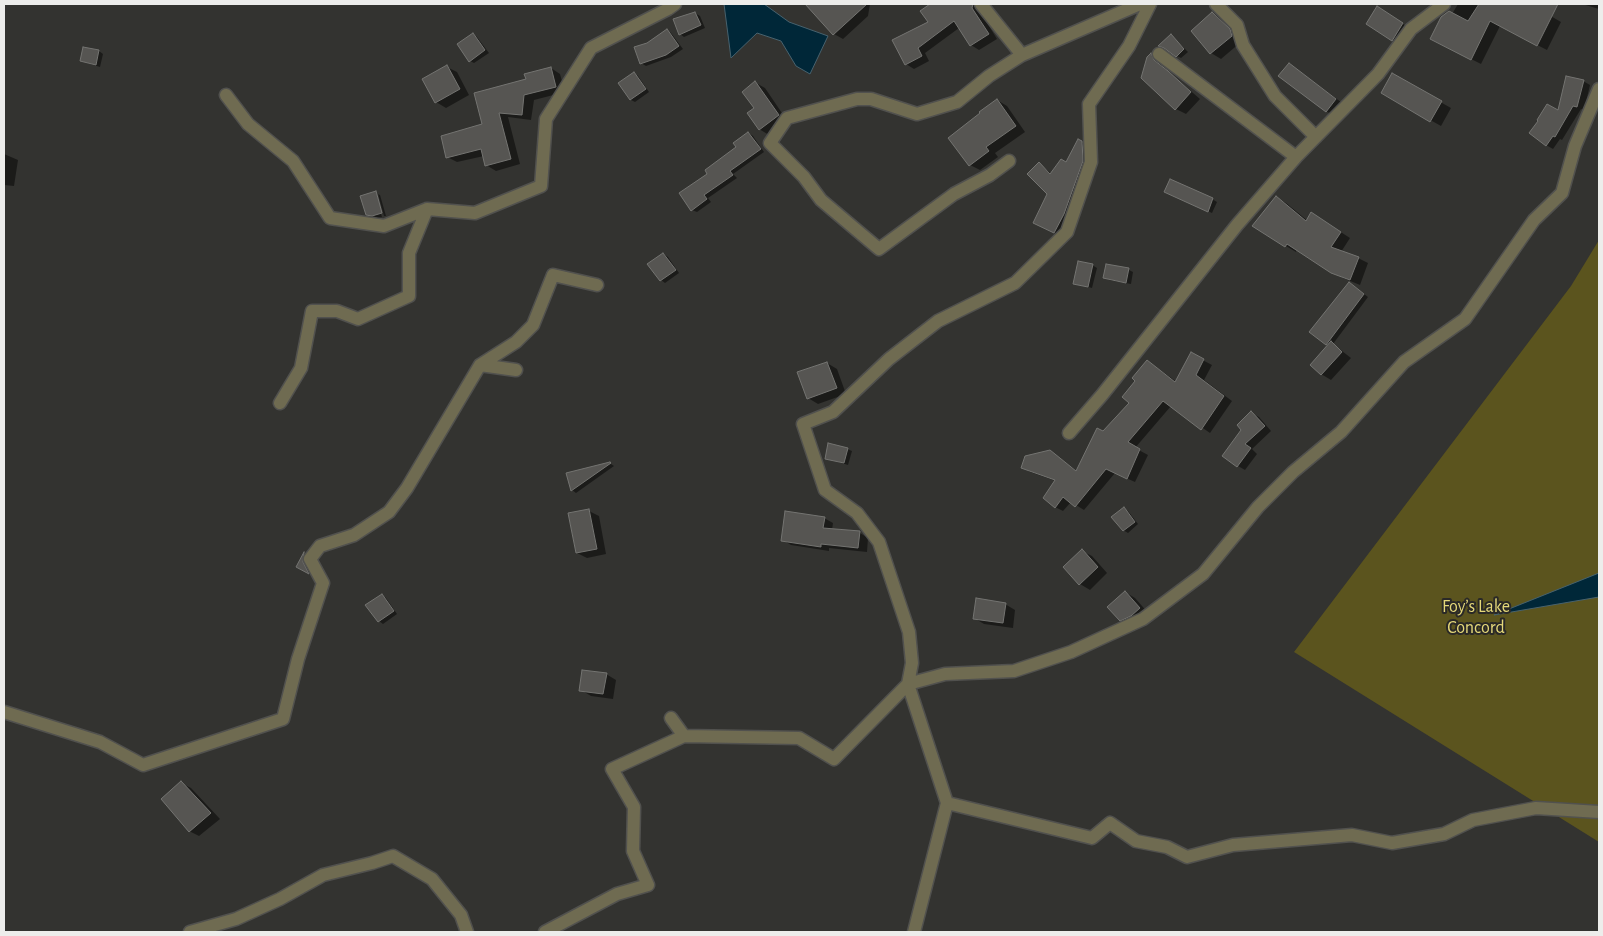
<!DOCTYPE html>
<meta charset="utf-8">
<style>
body{margin:0}
#map{position:relative;width:1603px;height:936px;overflow:hidden;background:#333330;font-family:"Alegreya Sans",sans-serif}
canvas{display:block}
.frame{position:absolute;inset:0;border:5px solid #ededeb;pointer-events:none}
</style>
<div id="map">
<canvas width="1603" height="936"></canvas>
<div class="frame"></div>
</div>
<script>
const context = document.querySelector('canvas').getContext('2d');
context.lineJoin = 'round';
function fill(path, color) { context.fillStyle = color; context.fill(path, 'evenodd'); }
const toPath = rows => new Path2D(rows.map(r => 'M' + r).join(''));
function strokePath(path, color, width, dash) { context.strokeStyle = color; context.lineWidth = width; context.lineCap = dash ? 'butt' : 'round'; context.setLineDash(dash || []); context.stroke(path); }
function drawText(font, color, halo, rows, align = 'center') {
  context.font = font + ' "Alegreya Sans",sans-serif'; context.lineWidth = 4; context.setLineDash([]); context.textBaseline = 'middle'; context.strokeStyle = halo; context.fillStyle = color; for (const [text, x, y, turn = 0] of rows) {
    context.save(); context.translate(x, y); context.rotate((+turn || 0) * Math.PI / 180); context.textAlign = isNaN(turn) ? turn : align; if (halo) context.strokeText(text, 0, 0); context.fillText(text, 0, 0); context.restore();
  }
}
const green = toPath([
 [1599,240,1599,842,1294,652,1571,286]
]);
const water = toPath([
 [724,4,764,4,789,22,828,36,810,74,796,66,781,41,757,33,731,58,724,4],
 [1599,573,1599,597,1494,615,1599,573]
]);
const shadow = toPath([
 [807,4,832,4,844,17,846,4,870,4,868,16,843,39,834,34],
 [928,4,977,4,981,13,997,39,979,50,971,45,959,28,925,53,929,61,914,69,906,64,930,23],
 [1458,4,1537,4,1535,7,1561,22,1547,50,1500,26,1481,64,1441,44,1452,14],
 [1582,4,1599,4,1599,9],
 [695,13,700,16,705,28,684,37,680,34],
 [1213,13,1222,19,1239,36,1241,42,1221,59,1211,53,1192,31],
 [1387,13,1412,30,1402,46,1392,40],
 [667,30,671,33,683,49,671,57,646,66,641,63],
 [473,34,477,37,489,53,474,63,470,61],
 [1172,36,1188,52,1181,58,1177,56],
 [99,51,103,54,100,67,81,61],
 [1151,54,1161,60,1164,68,1200,99,1186,114,1176,109],
 [1289,64,1345,105,1336,117,1326,111],
 [447,67,457,72,469,95,446,108,436,102],
 [551,68,560,74,565,92,534,100,531,120,508,117,520,164,496,171,486,165,484,156,457,162,447,157,483,124,527,80],
 [634,73,638,76,649,92,635,102,631,100],
 [1392,75,1451,108,1441,126,1382,93],
 [1583,81,1590,85,1584,110,1581,109,1562,140,1560,139,1553,149,1546,145],
 [756,83,765,88,788,122,769,135,759,129,755,108],
 [997,100,1007,106,1025,132,995,153,998,157,980,170,970,165],
 [749,133,753,136,764,152,733,174,737,178,708,198,711,202,697,212,692,210,709,174,738,148],
 [1079,141,1088,146,1089,165,1061,236,1040,225,1048,194,1040,164,1052,174,1066,163],
 [4,154,18,160,14,186,4,185],
 [375,193,380,195,386,216,384,216,378,194,375,194,382,217,378,218,367,214],
 [1171,194,1212,199,1217,202,1212,213],
 [1276,197,1286,203,1308,221,1322,220,1350,238,1341,252,1358,258,1368,263,1360,285,1343,278,1297,249,1296,252,1253,226],
 [664,254,668,257,679,273,665,283,661,280],
 [1092,265,1097,268,1092,288,1075,283],
 [1129,270,1133,272,1131,284,1109,280,1105,277],
 [1353,286,1368,297,1333,344,1351,358,1331,380,1321,374,1329,345,1311,332],
 [1191,354,1212,365,1204,380,1232,401,1210,433,1171,406,1135,448,1148,455,1135,482,1115,473,1084,510,1071,502,1063,511,1055,507,1056,481,1030,472,1022,467,1050,451,1077,471,1103,433,1131,403,1137,381,1147,361,1177,382],
 [827,363,837,369,846,394,818,404,808,398],
 [1251,413,1259,417,1271,431,1252,449,1257,454,1245,470,1238,466,1243,429],
 [847,449,852,451,848,465,826,458],
 [611,464,614,466,576,493,572,490,568,474],
 [1124,509,1128,511,1138,524,1128,533,1123,530],
 [589,511,599,516,606,554,587,558,577,553],
 [824,518,833,523,832,530,860,533,868,538,867,552,829,548,829,551,791,545,783,540],
 [1082,551,1092,556,1107,573,1090,590,1080,584],
 [304,554,308,556,311,574,298,567],
 [1125,592,1135,598,1149,614,1130,626,1120,620],
 [382,595,386,598,397,614,383,624,379,621],
 [1005,604,1015,610,1013,628,984,624,974,618],
 [606,674,616,680,613,699,591,696,581,690],
 [181,783,191,788,220,819,199,836,189,831]
]);
const building = toPath([
 [805,4,867,4,833,35,805,4],
 [930,4,973,4,972,8,989,34,970,46,954,21,918,48,922,56,905,65,892,40,928,22,920,11,930,4],
 [1479,4,1558,4,1537,46,1490,21,1471,60,1430,39,1441,17,1449,11,1468,21,1479,4],
 [1377,6,1403,23,1392,41,1366,24,1377,6],
 [695,12,701,25,679,35,673,19,695,12],
 [1212,12,1230,29,1232,36,1210,54,1191,31,1212,12],
 [667,29,679,46,666,55,640,64,634,47,647,43,667,29],
 [473,33,485,50,469,62,457,44,473,33],
 [1171,34,1184,49,1176,57,1164,48,1158,46,1171,34],
 [83,47,99,50,96,65,80,61,83,47],
 [1151,53,1154,60,1168,71,1191,92,1175,110,1141,78,1147,57,1151,53],
 [1289,63,1336,99,1326,112,1278,76,1289,63],
 [447,65,460,89,435,103,422,79,447,65],
 [551,67,556,87,524,95,522,115,499,113,511,159,485,166,481,149,446,158,441,136,482,124,474,93,526,79,524,74,551,67],
 [634,72,646,89,630,100,618,83,634,72],
 [1392,73,1442,101,1430,122,1381,93,1392,73],
 [1566,76,1584,80,1577,107,1573,106,1555,137,1553,136,1546,146,1529,133,1538,121,1537,120,1547,104,1558,110,1566,76],
 [755,81,779,115,759,130,747,113,754,108,742,92,755,81],
 [997,99,1016,126,986,147,989,151,969,166,948,138,980,113,979,112,997,99],
 [748,132,761,149,730,171,733,175,704,195,707,199,691,211,679,193,707,174,705,170,736,147,733,143,748,132],
 [1078,139,1082,141,1083,161,1064,214,1054,233,1033,223,1047,194,1027,174,1039,162,1050,174,1061,159,1066,162,1078,139],
 [1170,179,1213,198,1208,212,1164,192,1170,179],
 [376,191,382,213,372,216,366,215,360,196,376,191],
 [1276,196,1306,221,1311,212,1341,232,1331,247,1359,257,1350,280,1331,273,1287,244,1285,247,1252,226,1276,196],
 [663,253,676,270,660,281,647,264,663,253],
 [1078,261,1093,264,1088,287,1073,284,1078,261],
 [1106,264,1129,268,1126,283,1103,278,1106,264],
 [1349,282,1364,294,1326,345,1309,332,1349,282],
 [1331,341,1342,352,1321,375,1310,365,1331,341],
 [1191,352,1204,359,1196,375,1224,396,1201,430,1163,401,1128,442,1140,449,1127,479,1106,469,1075,507,1063,497,1055,508,1043,498,1055,480,1021,468,1025,456,1050,450,1076,471,1097,428,1103,431,1129,403,1122,397,1135,381,1132,378,1147,360,1175,382,1191,352],
 [827,362,837,388,807,399,797,372,827,362],
 [1251,411,1265,426,1245,444,1251,448,1237,467,1222,456,1241,430,1237,425,1251,411],
 [828,443,848,448,844,463,825,459,828,443],
 [610,462,611,463,571,491,566,473,610,462],
 [1124,507,1135,522,1123,531,1111,517,1124,507],
 [589,509,597,549,576,553,568,513,589,509],
 [785,511,825,517,823,528,860,531,858,548,821,544,821,547,781,541,785,511],
 [1082,549,1098,567,1079,585,1063,567,1082,549],
 [304,552,303,562,309,574,296,567,304,552],
 [1125,591,1140,608,1131,616,1120,621,1107,607,1125,591],
 [382,594,394,611,378,622,365,605,382,594],
 [976,598,1006,603,1003,623,973,619,976,598],
 [582,670,607,673,603,694,579,691,582,670],
 [181,781,211,813,189,832,161,799,181,781]
]);
const minor = toPath([
 [981,4,1022,55],
 [1150,4,1129,46,1089,104,1091,162,1067,232,1015,283,938,321,889,359,833,412,803,424,825,490,857,513,879,542,909,632,912,663,908,684,945,674,1014,671,1071,652,1143,619,1203,574,1258,507,1293,472,1341,432,1404,362,1465,319,1534,220,1562,193,1575,146,1599,89],
 [1216,4,1237,25,1243,45,1275,96,1316,137],
 [1159,54,1296,157],
 [226,95,248,124,293,161,330,218,384,226,427,209],
 [1009,161,990,175,954,194,879,249,821,200,804,177,770,143,787,118,857,99,871,99,917,114,957,102,989,76,1022,55,1140,4],
 [480,365,516,342,533,325,553,275,597,285],
 [280,403,301,368,312,311,337,311,358,319,409,296,409,253,427,209,475,213,541,186,546,119,591,48,668,9,675,4],
 [1069,433,1102,395,1237,225,1296,157,1378,74,1411,29,1444,4],
 [4,712,100,742,143,765,283,719,298,659,323,583,310,559,320,546,354,535,389,512,407,488,480,365,516,370],
 [671,718,684,736],
 [190,932,236,919,280,899,323,875,372,863,393,856,432,879,461,915,467,932],
 [545,932,617,894,648,885,633,851,634,807,612,769,684,736,799,738,834,759,908,684,947,803,1092,838,1110,823,1136,841,1167,847,1187,857,1233,845,1352,835,1392,843,1444,834,1473,820,1536,808,1599,812],
 [914,932,947,803]
]);
const parkNames = [
 ["Foy’s Lake",1476,607],
 ["Concord",1476,628]
];
fill(green, '#5b541e');
fill(water, '#002738');
strokePath(water, '#47626e', 1);
fill(shadow, '#0007');
fill(building, '#565552');
strokePath(building, '#747471', 1);
strokePath(minor, '#51514e', 15);
strokePath(minor, '#6f6b51', 12);
drawText('18px', '#e5d879', '#2a2927', parkNames);
</script>
